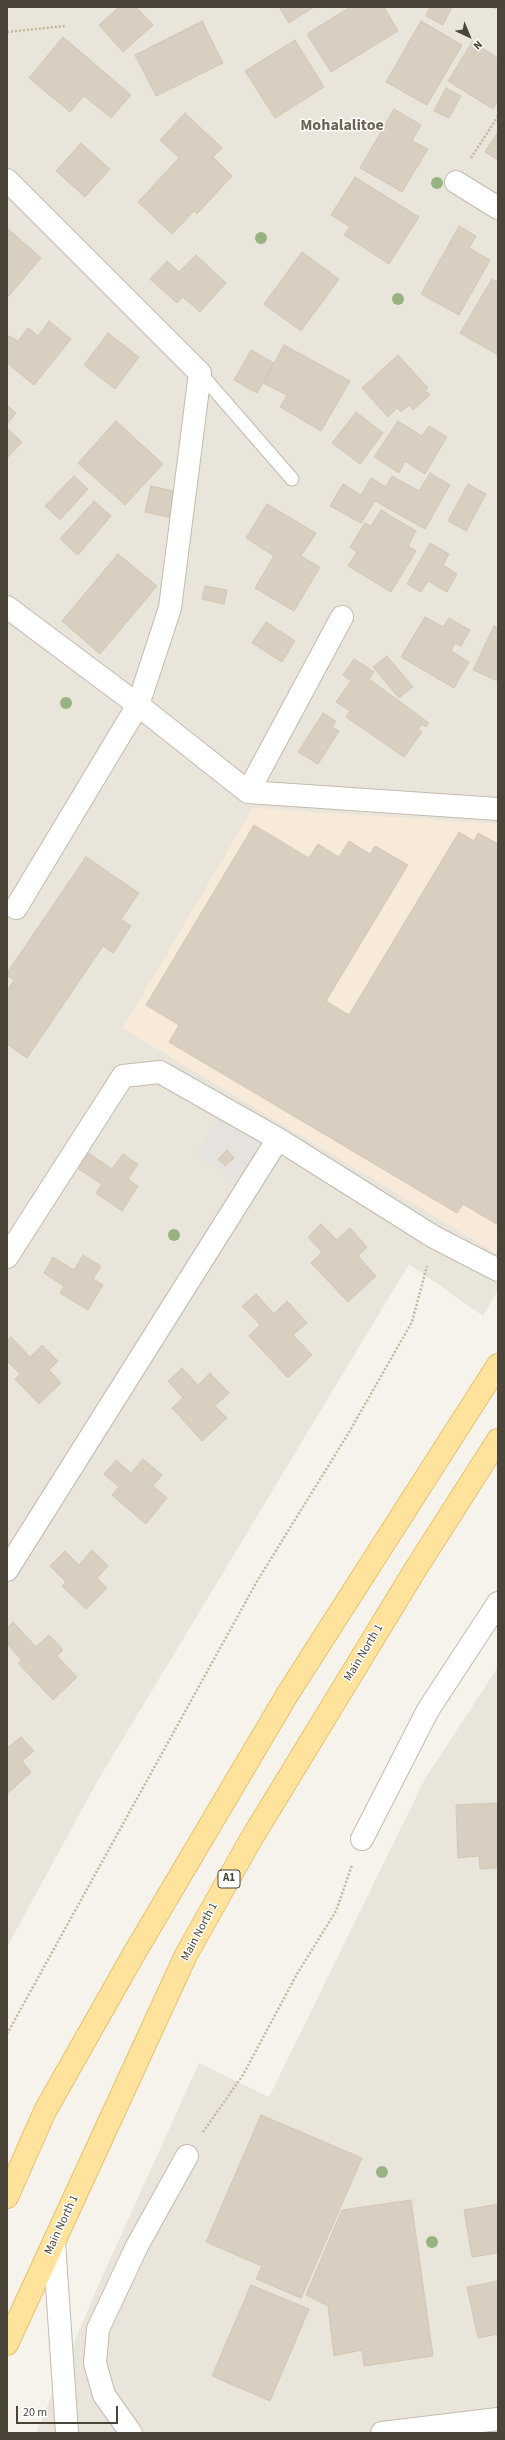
<!DOCTYPE html>
<style>
body{margin:0}
#map{position:relative;width:505px;height:2440px;overflow:hidden;background:#f6f3ec;font-family:"Source Sans 3",sans-serif}
canvas{display:block}
.frame{position:absolute;inset:0;border:8px solid #4b4439;pointer-events:none}
.north{position:absolute;left:449px;top:16px;width:40px;height:40px;-webkit-text-stroke:3px #fff;paint-order:stroke;rotate:136deg;font-size:11px;font-weight:700;line-height:16px;text-align:center;color:#4b4439}
.north::after{content:'';display:block;margin:auto;width:14px;height:18px;background:#4b4439;clip-path:polygon(50% 0,100% 100%,50% 72%,0 100%)}
.scale{position:absolute;left:16px;top:2406px;width:102px;height:18px;box-sizing:border-box;border:2px solid #4b4439;border-top:0;padding-left:5px;font-size:12px;line-height:14px;white-space:nowrap;color:#4b4439;-webkit-text-stroke:3px #fff;paint-order:stroke}
</style>
<div id="map">
<canvas width="505" height="2440"></canvas>
<div class="frame"></div>
<div class="north">N</div>
<div class="scale">20 m</div>
</div>
<script>
const context = document.querySelector('canvas').getContext('2d');
context.lineJoin = 'round';
function fill(path, color) { context.fillStyle = color; context.fill(path, 'evenodd'); }
const toPath = rows => new Path2D(rows.map(r => 'M' + r).join(''));
function strokePath(path, color, width, dash) { context.strokeStyle = color; context.lineWidth = width; context.lineCap = dash ? 'butt' : 'round'; context.setLineDash(dash || []); context.stroke(path); }
function drawText(font, color, halo, rows, align = 'center') {
  context.font = font + ' "Source Sans 3",sans-serif'; context.lineWidth = 3; context.setLineDash([]); context.textBaseline = 'middle'; context.strokeStyle = halo; context.fillStyle = color; for (const [text, x, y, turn = 0] of rows) {
    context.save(); context.translate(x, y); context.rotate((+turn || 0) * Math.PI / 180); context.textAlign = isNaN(turn) ? turn : align; if (halo) context.strokeText(text, 0, 0); context.fillText(text, 0, 0); context.restore();
  }
}
const residential = toPath([
 [7,7,498,7,498,824,253,809,123,1028,498,1254,498,1290,483,1316,409,1264,97,1782,7,1947],
 [498,1667,498,2433,36,2433,98,2286,199,2063,269,2097,425,1779]
]);
const commercial = toPath([
 [253,808,498,824,498,1254,123,1028]
]);
const industrial = toPath([
 [223,1112,265,1140,236,1182,195,1154]
]);
const building = toPath([
 [119,7,136,7,153,25,123,52,99,25,119,7],
 [279,7,314,7,289,23,279,7],
 [350,7,384,7,398,31,331,72,307,34,350,7],
 [430,7,452,7,443,25,426,16,430,7],
 [202,21,223,63,156,96,135,55,202,21],
 [421,21,462,45,427,105,386,82,421,21],
 [63,37,131,95,111,118,84,96,70,112,29,78,63,37],
 [295,40,324,87,275,118,245,71,295,40],
 [472,42,498,58,498,101,493,109,448,81,472,42],
 [446,88,461,96,449,118,434,111,446,88],
 [394,109,421,125,412,141,428,149,402,192,360,168,394,109],
 [185,113,222,148,213,157,232,176,197,214,194,211,172,234,138,202,179,158,160,140,185,113],
 [498,132,498,160,485,152,498,132],
 [81,143,110,169,85,197,56,171,81,143],
 [355,177,419,217,389,264,344,235,350,227,331,215,355,177],
 [459,226,476,236,469,248,490,260,459,315,421,294,459,226],
 [7,228,41,258,7,298,7,228],
 [302,252,339,279,301,331,264,304,302,252],
 [196,255,226,283,200,312,183,297,177,303,150,279,167,261,179,272,196,255],
 [492,279,498,282,498,355,460,333,492,279],
 [49,321,71,339,34,385,7,363,7,335,18,341,28,328,38,336,49,321],
 [108,333,139,357,115,389,84,365,108,333],
 [284,345,350,381,321,431,280,407,287,395,263,383,284,345],
 [251,350,274,363,257,393,234,380,251,350],
 [398,355,428,388,425,390,430,395,413,410,409,405,401,412,397,408,388,417,362,388,398,355],
 [7,405,16,413,7,424,7,405],
 [356,412,383,433,360,464,332,443,356,412],
 [116,421,163,464,125,505,78,463,116,421],
 [398,421,422,436,429,426,447,437,425,474,405,461,399,473,374,457,398,421],
 [7,428,22,442,7,458,7,428],
 [430,473,450,485,425,529,375,501,361,523,330,506,343,484,361,495,371,478,386,487,392,476,419,491,430,473],
 [74,476,88,489,60,520,45,506,74,476],
 [468,484,486,494,466,531,448,521,468,484],
 [151,486,178,492,172,518,145,512,151,486],
 [94,501,111,516,78,555,60,539,94,501],
 [267,504,316,533,301,556,320,567,294,611,255,588,274,556,246,538,267,504],
 [381,510,416,531,408,546,416,551,391,592,348,566,357,552,350,547,365,523,371,526,381,510],
 [430,543,449,554,443,565,457,574,447,592,428,581,421,592,407,584,430,543],
 [118,554,157,586,100,654,62,621,118,554],
 [205,586,227,590,224,604,202,599,205,586],
 [425,617,443,627,449,618,470,630,461,646,455,643,451,651,469,662,454,688,401,657,425,617],
 [266,622,295,641,282,662,252,643,266,622],
 [494,626,498,628,498,681,473,670,494,626],
 [387,656,413,687,399,698,373,667,387,656],
 [354,659,374,672,369,679,429,723,426,727,422,724,418,729,422,732,404,757,346,717,350,711,336,702,351,681,343,675,354,659],
 [323,713,336,721,332,727,339,731,318,764,298,752,323,713],
 [254,825,309,858,318,844,339,857,349,841,370,854,375,846,408,865,326,1001,349,1015,459,832,474,841,478,833,498,844,498,1225,463,1204,457,1213,169,1042,179,1025,146,1005,254,825],
 [86,857,139,893,121,919,131,926,113,953,103,946,27,1058,7,1044,7,991,14,980,7,975,7,973,86,857],
 [84,1150,112,1169,123,1154,138,1164,128,1179,138,1186,122,1211,96,1193,102,1184,74,1166,84,1150],
 [227,1150,234,1158,225,1166,218,1159,227,1150],
 [321,1224,337,1240,350,1228,367,1247,358,1256,376,1276,348,1302,311,1263,322,1252,308,1237,321,1224],
 [83,1255,101,1266,93,1279,103,1285,88,1310,60,1293,64,1286,44,1273,53,1257,74,1270,83,1255],
 [256,1294,274,1314,287,1301,307,1323,293,1335,312,1355,288,1378,249,1336,260,1325,242,1306,256,1294],
 [11,1337,30,1357,42,1345,58,1361,49,1370,61,1383,39,1404,15,1379,20,1374,7,1361,7,1341,11,1337],
 [182,1368,198,1385,210,1373,229,1393,215,1406,227,1418,202,1441,172,1408,183,1398,168,1381,182,1368],
 [143,1459,162,1475,153,1486,167,1498,146,1524,112,1495,119,1487,104,1474,116,1460,131,1473,143,1459],
 [92,1550,108,1566,97,1578,107,1588,86,1609,62,1586,66,1582,50,1566,65,1551,79,1565,92,1550],
 [13,1622,36,1647,49,1635,63,1650,57,1656,77,1677,53,1700,18,1663,22,1660,7,1644,7,1628,13,1622],
 [21,1737,34,1751,22,1761,31,1772,7,1794,7,1748,21,1737],
 [498,1803,498,1868,480,1869,479,1856,458,1858,456,1805,498,1803],
 [261,2115,362,2158,301,2298,256,2279,262,2266,206,2242,261,2115],
 [411,2200,433,2356,364,2366,362,2350,334,2356,328,2306,306,2295,342,2210,411,2200],
 [498,2204,498,2253,472,2257,464,2210,498,2204],
 [498,2281,498,2334,478,2338,467,2287,498,2281],
 [251,2285,309,2309,270,2401,212,2376,251,2285]
]);
const path = toPath([
 [494,7,498,9],
 [7,32,65,26],
 [471,158,498,116],
 [7,2034,256,1583,348,1434,412,1322,427,1266],
 [203,2132,243,2075,297,1974,336,1911,352,1865]
]);
const service = toPath([
 [200,373,292,479]
]);
const minor = toPath([
 [7,180,200,373,170,608,138,705,248,792,498,809],
 [456,182,498,208],
 [7,607,138,705,16,908],
 [248,792,342,617],
 [7,1257,123,1076,160,1072,278,1139,434,1237,498,1270],
 [7,1570,278,1139],
 [362,1839,428,1710,498,1603],
 [54,2242,67,2433],
 [131,2433,104,2395,95,2363,98,2329,137,2246,187,2156],
 [382,2433,498,2419]
]);
const primary = toPath([
 [7,2197,45,2111,135,1952,287,1695,498,1365],
 [7,2344,186,1955,250,1841,415,1570,498,1440]
]);
const trees = [
 [437,183],
 [261,238],
 [398,299],
 [66,703],
 [174,1235],
 [382,2172],
 [432,2242]
];
const shields = [
 [229,1879,22]
];
const shieldNames = [
 ["A1",229,1879]
];
const streetNames = [
 ["Main North 1",364,1653,-59],
 ["Main North 1",200,1932,-62],
 ["Main North 1",62,2225,-65]
];
const districtNames = [
 ["Mohalalitoe",342,126]
];
fill(residential, '#eae5da');
fill(commercial, '#f7ead8');
fill(industrial, '#e6e2dd');
fill(building, '#d8cfc1');
strokePath(building, '#d3c7b4', 1);
strokePath(service, '#c2bbae', 15);
strokePath(minor, '#c2bbae', 24);
strokePath(primary, '#e6c16a', 24);
strokePath(path, '#c4b79f', 2.5, [2, 2]);
strokePath(service, '#fff', 13);
strokePath(minor, '#fff', 22);
strokePath(primary, '#ffe39c', 22);
context.fillStyle = '#97b381';
for (const [x, y] of trees) { context.beginPath(); context.arc(x, y, 6, 0, 2 * Math.PI); context.fill(); }
for (const [x, y, w] of shields) { const box = new Path2D(); box.roundRect(x - w / 2, y - 9, w, 18, 3); context.fillStyle = '#fff'; context.fill(box); strokePath(box, '#4b4439', 1); }
drawText('bold 11px', '#4b4439', null, shieldNames);
drawText('12px', '#4b4439', '#fff', streetNames);
drawText('bold 16px', '#6e6250', '#fff', districtNames);
</script>
